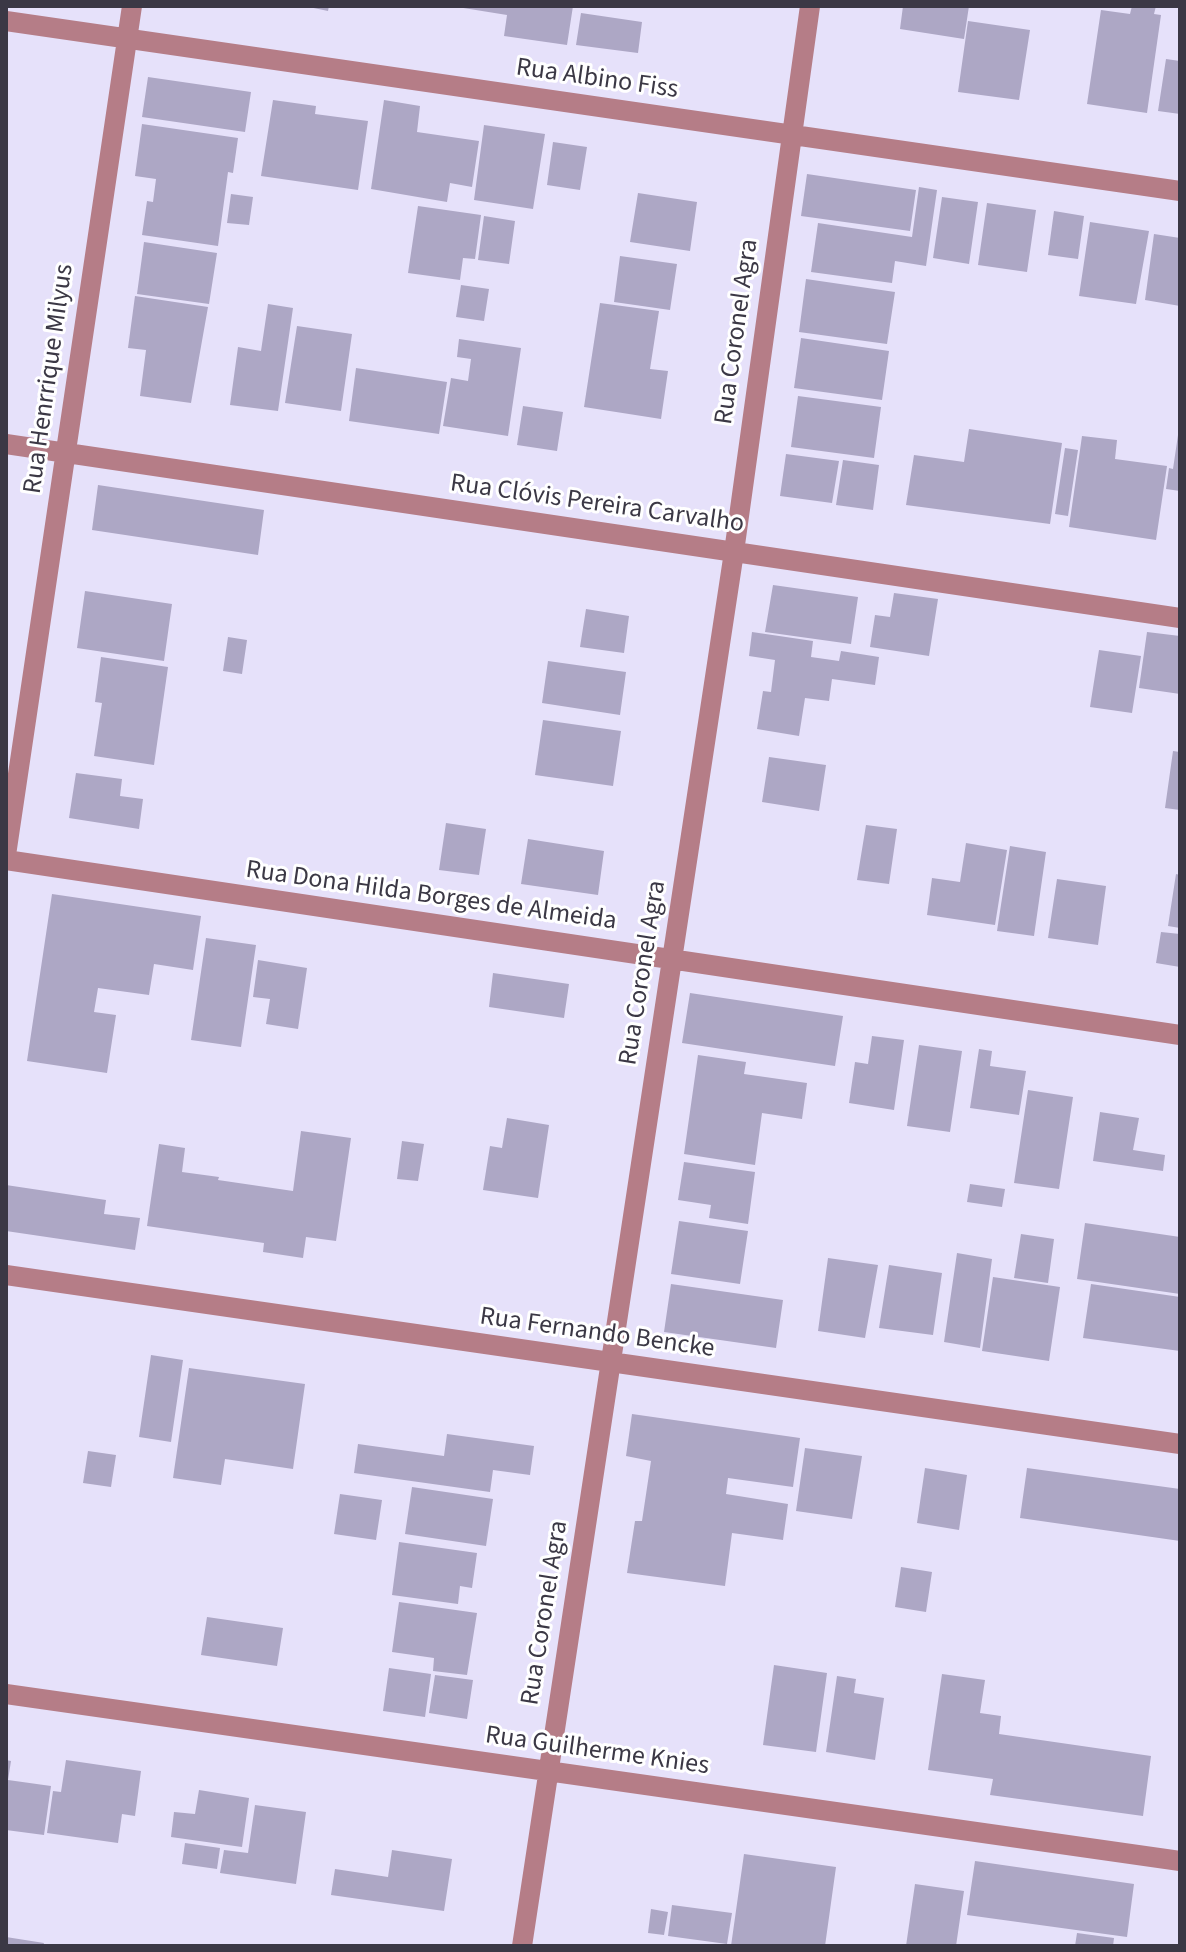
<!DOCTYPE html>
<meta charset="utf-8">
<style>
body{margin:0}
#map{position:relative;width:1186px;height:1952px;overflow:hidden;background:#e6e1fa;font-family:"Source Sans 3",sans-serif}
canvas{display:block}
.frame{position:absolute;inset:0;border:8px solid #3b3845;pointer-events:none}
</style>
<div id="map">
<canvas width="1186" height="1952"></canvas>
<div class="frame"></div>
</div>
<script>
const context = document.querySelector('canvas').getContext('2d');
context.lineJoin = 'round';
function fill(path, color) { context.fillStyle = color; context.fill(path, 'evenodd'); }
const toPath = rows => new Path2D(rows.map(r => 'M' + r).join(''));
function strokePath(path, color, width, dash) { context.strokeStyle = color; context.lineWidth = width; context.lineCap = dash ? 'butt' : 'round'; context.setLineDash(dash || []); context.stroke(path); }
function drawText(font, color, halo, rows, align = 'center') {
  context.font = font + ' "Source Sans 3",sans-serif'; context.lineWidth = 6; context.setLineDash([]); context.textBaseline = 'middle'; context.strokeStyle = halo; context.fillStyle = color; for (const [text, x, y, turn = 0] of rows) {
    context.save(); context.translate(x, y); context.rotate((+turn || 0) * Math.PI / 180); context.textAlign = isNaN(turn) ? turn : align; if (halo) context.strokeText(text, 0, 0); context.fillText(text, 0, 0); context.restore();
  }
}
const building = toPath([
 [304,6,329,6,328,11],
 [451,6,573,6,567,45,504,36,507,15],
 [903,6,969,6,964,39,900,29],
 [1132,6,1156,6,1154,14,1161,15,1147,113,1087,104,1101,10,1130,14],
 [581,13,642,22,638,53,576,45],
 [968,21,1030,30,1019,100,958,92],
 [1166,59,1180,61,1180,114,1158,111],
 [148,77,251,92,245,132,142,117],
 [273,100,316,106,315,114,368,121,358,190,261,176],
 [384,100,420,106,417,132,479,141,472,187,450,183,447,202,371,189],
 [142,124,238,138,233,173,228,172,218,246,142,235,147,201,153,202,156,179,135,176],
 [484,125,545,134,533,209,474,200],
 [553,142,587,147,580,190,547,185],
 [807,174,916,190,910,231,801,216],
 [919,187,937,190,926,266,895,261,892,283,811,272,818,223,912,237],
 [638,193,697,202,690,251,630,242],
 [231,194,253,197,249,225,227,223],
 [942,197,978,202,969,264,933,258],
 [987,203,1036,210,1027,272,978,265],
 [418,206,481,215,475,259,463,258,460,280,408,273],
 [1054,211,1084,216,1078,259,1048,255],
 [484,216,515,221,509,264,478,260],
 [1090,222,1149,231,1136,304,1079,296],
 [1154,234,1180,238,1180,306,1145,300],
 [144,242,217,253,209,304,137,294],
 [620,256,677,264,670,310,614,302],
 [806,279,895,292,887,344,799,332],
 [461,285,489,289,484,321,456,317],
 [135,296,208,307,191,403,140,396,146,350,128,348],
 [600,303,659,311,650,369,668,371,661,419,584,407],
 [268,304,293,308,278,411,230,405,238,347,261,351],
 [297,326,352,334,341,411,285,403],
 [801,338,889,351,882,400,794,388],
 [459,339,521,348,508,436,443,426,451,378,468,381,471,359,457,357],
 [356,368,447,382,439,434,349,421],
 [798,396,881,407,874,458,791,447],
 [523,406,563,412,557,451,517,445],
 [969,429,1062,443,1050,524,906,505,914,455,964,462],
 [1178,435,1180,436,1180,491,1166,489,1169,468,1173,469],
 [1082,436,1117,440,1115,459,1167,466,1156,540,1069,527],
 [1065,448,1078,450,1068,516,1055,514],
 [786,454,839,461,832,503,780,496],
 [843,460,879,465,873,510,836,505],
 [98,485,264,510,258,555,92,530],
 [773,585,858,597,851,644,765,632],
 [85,591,172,604,164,661,77,648],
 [894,593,938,599,929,656,870,647,875,615,890,617],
 [586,609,629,616,624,653,580,647],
 [752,632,813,641,811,657,839,661,841,651,879,657,875,685,832,679,829,701,805,698,799,736,757,729,763,691,771,692,775,660,749,656],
 [1147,632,1180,636,1180,694,1139,688],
 [228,637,247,640,242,674,223,671],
 [1099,650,1141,656,1132,713,1090,707],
 [101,657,168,667,154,765,94,756,102,703,95,702],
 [548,661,626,672,620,715,542,703],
 [543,720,621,731,613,786,535,775],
 [1173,751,1180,752,1180,810,1165,808],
 [769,757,826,765,819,811,762,802],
 [76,773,122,779,120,796,143,799,139,829,69,818],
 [446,823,486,829,479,875,439,870],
 [866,825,897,829,889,884,857,880],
 [528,839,604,851,598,895,521,884],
 [966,843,1007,850,995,925,927,915,932,878,960,882],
 [1010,846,1046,852,1034,936,997,931],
 [1176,874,1180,875,1180,928,1168,926],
 [1057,879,1106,886,1098,945,1048,938],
 [52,894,201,916,193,970,154,964,149,995,98,988,94,1012,116,1015,107,1073,27,1061],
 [1161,932,1180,934,1180,967,1156,963],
 [206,938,256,945,241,1047,191,1040],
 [258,960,307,968,298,1029,266,1024,270,999,253,997],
 [493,973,569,984,564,1018,489,1007],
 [690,993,843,1016,835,1066,682,1043],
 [872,1036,904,1040,894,1110,849,1103,855,1062,868,1064],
 [919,1045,962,1051,950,1132,907,1126],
 [979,1049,992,1051,990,1066,1026,1071,1019,1115,970,1108],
 [698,1055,746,1062,744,1074,807,1083,802,1119,762,1113,755,1165,684,1154],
 [1028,1090,1073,1097,1059,1189,1014,1183],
 [1100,1112,1139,1118,1133,1150,1165,1155,1163,1171,1093,1161],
 [507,1118,549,1125,538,1198,483,1190,490,1146,502,1148],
 [301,1131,351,1138,336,1241,306,1237,303,1258,263,1252,264,1243,147,1226,159,1144,185,1148,182,1172,219,1177,218,1180,293,1191],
 [402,1141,424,1144,418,1181,397,1179],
 [684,1162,755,1172,748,1224,709,1218,711,1205,678,1200],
 [970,1184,1005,1189,1002,1207,967,1202],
 [6,1185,106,1200,104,1214,140,1218,135,1250,6,1231],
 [679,1221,748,1231,740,1284,671,1274],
 [1085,1223,1180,1237,1180,1294,1077,1279],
 [1021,1234,1054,1239,1048,1283,1014,1278],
 [957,1253,992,1259,980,1348,944,1342],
 [828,1258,878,1265,865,1338,818,1331],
 [889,1265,942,1273,933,1335,879,1328],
 [993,1277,1060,1287,1049,1361,982,1351],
 [671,1284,783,1300,776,1348,664,1332],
 [1091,1284,1180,1297,1180,1351,1083,1338],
 [151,1355,183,1360,171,1442,139,1437],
 [189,1368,305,1384,293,1469,225,1459,221,1485,173,1478],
 [632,1414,800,1438,793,1487,728,1478,726,1494,788,1504,783,1540,732,1533,725,1586,627,1573,635,1521,642,1521,651,1461,626,1456],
 [447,1434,534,1446,530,1475,493,1470,490,1492,354,1473,358,1444,444,1456],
 [805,1448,862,1456,852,1519,796,1511],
 [88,1451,116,1455,111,1487,83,1483],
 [925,1468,967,1475,959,1530,917,1523],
 [1027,1468,1180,1489,1180,1541,1020,1518],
 [412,1487,493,1499,486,1546,405,1534],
 [340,1494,382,1500,376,1540,334,1534],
 [399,1542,477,1553,472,1588,460,1586,458,1604,392,1595],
 [901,1567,932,1572,926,1612,895,1607],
 [399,1602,477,1613,467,1675,433,1671,434,1658,392,1652],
 [207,1617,283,1628,277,1666,201,1655],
 [774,1665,827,1673,816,1752,763,1745],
 [389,1668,431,1674,425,1717,383,1711],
 [942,1674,985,1680,980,1713,1001,1716,999,1734,1151,1756,1143,1816,990,1795,993,1779,928,1770],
 [435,1675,473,1680,467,1719,429,1713],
 [837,1676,856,1679,854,1693,884,1698,875,1760,826,1752],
 [6,1760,11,1761,8,1780,51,1786,44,1835,6,1830],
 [66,1760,141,1771,135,1816,122,1814,118,1843,47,1833,53,1791,61,1792],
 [199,1790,249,1798,242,1847,171,1837,174,1812,195,1814],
 [255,1805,306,1812,296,1884,220,1873,224,1850,248,1853],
 [185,1843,220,1848,217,1869,182,1864],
 [392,1850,452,1859,444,1911,331,1895,335,1869,388,1877],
 [744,1854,836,1867,825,1946,731,1946],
 [975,1861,1134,1884,1127,1937,967,1915],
 [915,1884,964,1891,956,1946,906,1946],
 [672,1905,732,1913,727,1944,668,1936],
 [651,1909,668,1912,664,1935,648,1933],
 [1077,1933,1114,1938,1113,1946,1075,1946],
 [6,1937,44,1943,43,1946,6,1946]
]);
const minor = toPath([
 [6,21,1180,191],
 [6,444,1180,618],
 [6,855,132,6],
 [6,860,1180,1035],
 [6,1275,1180,1444],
 [6,1694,1180,1861],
 [522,1946,734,552,810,6]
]);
const streetNames = [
 ["Rua Albino Fiss",597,80,8],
 ["Rua Coronel Agra",738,332,-82],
 ["Rua Henrrique Milyus",50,379,-82],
 ["Rua Clóvis Pereira Carvalho",597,505,8],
 ["Rua Dona Hilda Borges de Almeida",431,897,8],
 ["Rua Coronel Agra",644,973,-81],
 ["Rua Fernando Bencke",597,1334,8],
 ["Rua Coronel Agra",546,1613,-81],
 ["Rua Guilherme Knies",597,1752,8]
];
fill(building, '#ada7c5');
strokePath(minor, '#b57d87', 20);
drawText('26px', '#3b3845', '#fff', streetNames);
</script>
